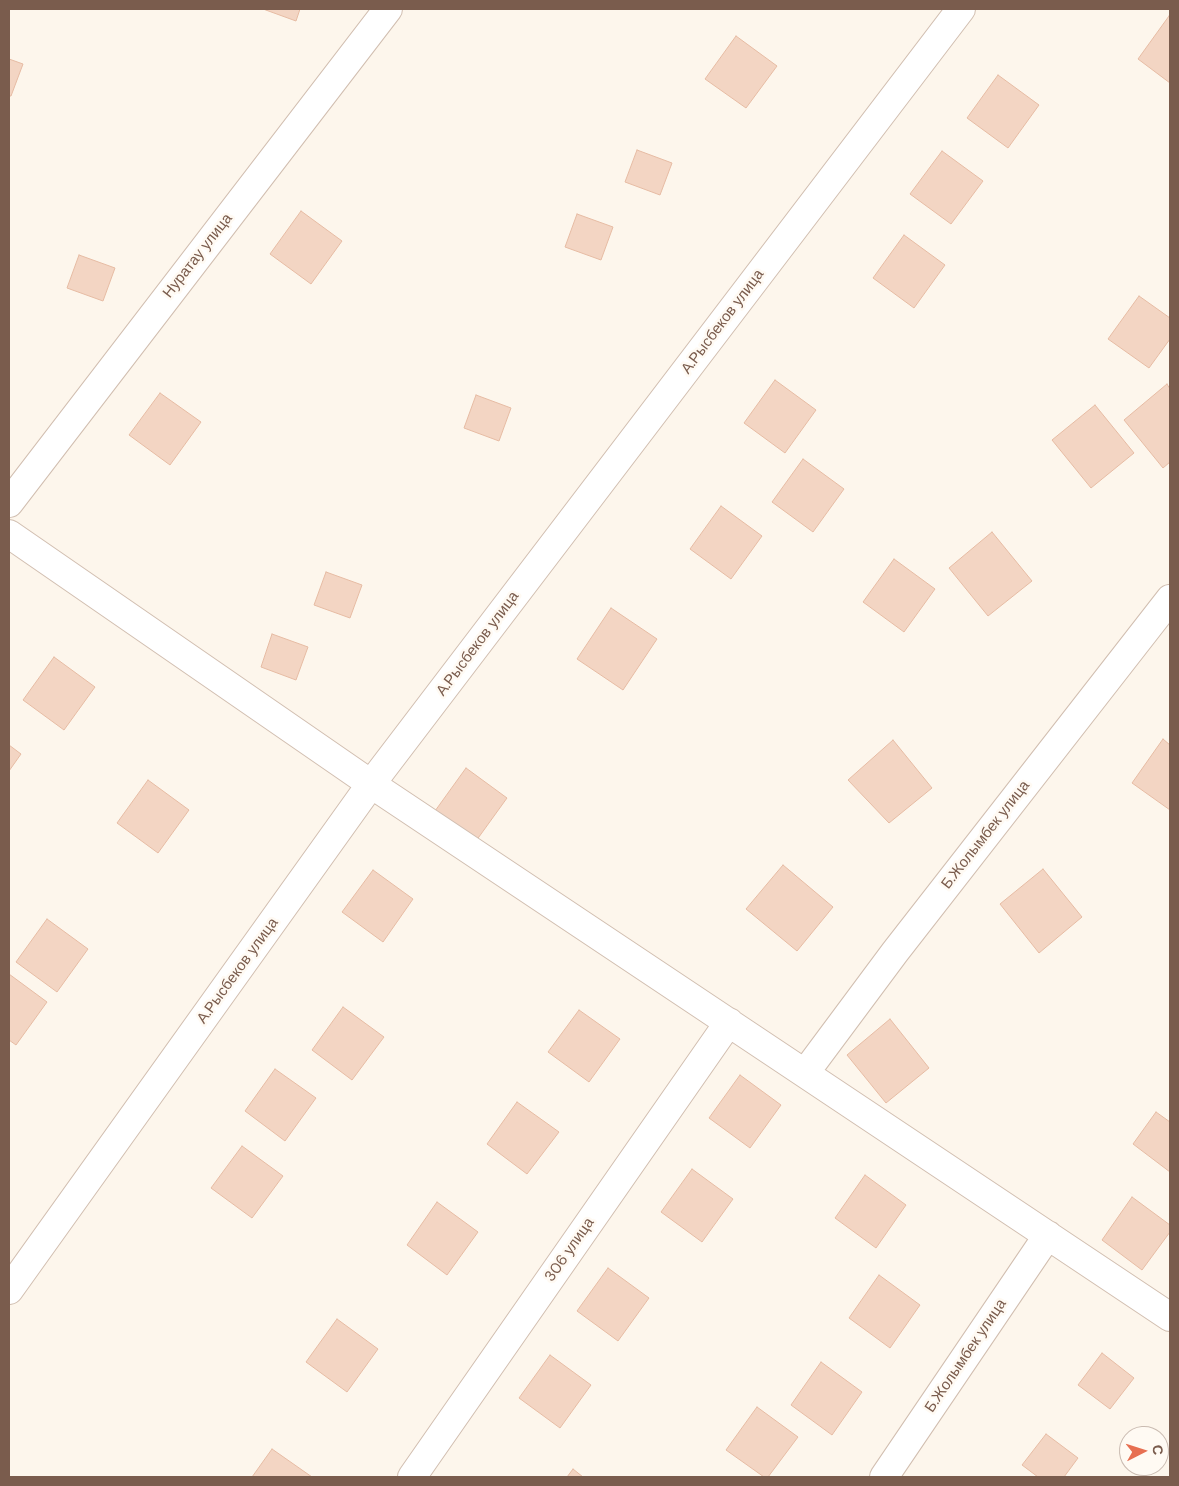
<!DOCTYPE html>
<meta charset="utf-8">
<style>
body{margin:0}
#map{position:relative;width:1179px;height:1486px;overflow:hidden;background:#fdf6ec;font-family:"DM Sans",sans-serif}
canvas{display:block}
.frame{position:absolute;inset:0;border:10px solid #7a5c4d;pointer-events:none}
.north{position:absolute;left:1119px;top:1426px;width:50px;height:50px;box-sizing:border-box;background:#fffaf3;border:1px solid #cabbb1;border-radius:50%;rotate:85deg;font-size:14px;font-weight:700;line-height:20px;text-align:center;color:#7a5c4d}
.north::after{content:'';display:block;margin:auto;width:18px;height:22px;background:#e76f51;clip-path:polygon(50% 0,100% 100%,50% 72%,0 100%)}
</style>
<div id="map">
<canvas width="1179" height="1486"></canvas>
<div class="frame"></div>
<div class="north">С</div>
</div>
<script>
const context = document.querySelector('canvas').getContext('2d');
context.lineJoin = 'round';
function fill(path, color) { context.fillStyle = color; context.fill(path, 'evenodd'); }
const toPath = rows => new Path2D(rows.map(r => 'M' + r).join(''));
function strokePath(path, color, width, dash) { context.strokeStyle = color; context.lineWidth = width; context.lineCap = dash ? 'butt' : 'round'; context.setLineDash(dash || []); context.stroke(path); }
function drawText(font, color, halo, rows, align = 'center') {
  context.font = font + ' "DM Sans",sans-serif'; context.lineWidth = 5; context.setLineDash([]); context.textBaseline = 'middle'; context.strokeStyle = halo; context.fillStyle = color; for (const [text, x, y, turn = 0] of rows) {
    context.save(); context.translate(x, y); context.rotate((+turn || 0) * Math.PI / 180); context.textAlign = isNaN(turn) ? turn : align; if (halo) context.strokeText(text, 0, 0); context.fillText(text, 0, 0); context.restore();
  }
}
const building = toPath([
 [263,9,300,9,296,21,263,9],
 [1169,16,1170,17,1170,83,1138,59,1169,16],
 [736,36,777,66,746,108,705,79,736,36],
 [9,59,23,64,11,96,9,96,9,59],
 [998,75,1039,105,1008,148,967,118,998,75],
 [637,150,672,163,660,195,625,182,637,150],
 [942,151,983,181,951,224,910,194,942,151],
 [301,211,342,241,311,284,270,254,301,211],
 [577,214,613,227,601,260,565,247,577,214],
 [904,235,945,265,914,308,873,278,904,235],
 [79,255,115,268,103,301,67,288,79,255],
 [1139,296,1170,318,1170,339,1149,368,1108,339,1139,296],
 [775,380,816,410,785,453,744,423,775,380],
 [1167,384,1170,389,1170,462,1163,468,1124,420,1167,384],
 [160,393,201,422,170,465,129,435,160,393],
 [476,395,511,408,499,441,464,428,476,395],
 [1095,405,1134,453,1091,488,1052,440,1095,405],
 [803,459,844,489,813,532,772,502,803,459],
 [721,506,762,536,731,579,690,549,721,506],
 [992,532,1032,581,988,616,949,568,992,532],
 [894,559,935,589,904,632,863,602,894,559],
 [326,572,362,585,350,618,314,605,326,572],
 [611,608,657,639,623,690,577,659,611,608],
 [272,634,308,647,296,680,261,667,272,634],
 [54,657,95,687,64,730,23,700,54,657],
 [1163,739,1170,745,1170,810,1132,783,1163,739],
 [893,740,932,788,889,823,848,780,893,740],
 [9,745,21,754,9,771,9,745],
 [466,768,507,798,476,841,435,811,466,768],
 [148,780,189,810,158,853,117,823,148,780],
 [783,865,833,907,797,951,746,909,783,865],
 [1043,869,1082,917,1039,953,1000,904,1043,869],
 [373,870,413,899,383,942,342,912,373,870],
 [47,919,88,949,57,992,16,962,47,919],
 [9,974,47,1002,16,1045,9,1040,9,974],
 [343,1007,384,1037,352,1080,312,1050,343,1007],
 [579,1010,620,1039,589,1082,548,1052,579,1010],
 [890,1019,929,1068,886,1103,847,1055,890,1019],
 [275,1069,316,1098,285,1141,245,1111,275,1069],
 [740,1075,781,1105,750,1148,709,1118,740,1075],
 [517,1102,559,1132,527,1174,487,1144,517,1102],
 [1156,1112,1170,1122,1170,1172,1133,1144,1156,1112],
 [242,1146,283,1176,252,1218,211,1188,242,1146],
 [692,1169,733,1199,702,1242,661,1212,692,1169],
 [865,1175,906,1205,876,1248,835,1218,865,1175],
 [1132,1197,1170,1225,1170,1232,1142,1270,1102,1240,1132,1197],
 [437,1202,478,1232,447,1275,407,1245,437,1202],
 [608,1268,649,1298,618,1341,577,1311,608,1268],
 [879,1275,920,1305,890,1348,849,1318,879,1275],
 [337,1319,378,1349,347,1392,306,1362,337,1319],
 [1102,1353,1134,1378,1110,1409,1078,1385,1102,1353],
 [550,1355,591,1385,560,1428,519,1398,550,1355],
 [821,1362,862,1392,832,1435,791,1405,821,1362],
 [757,1407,798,1437,768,1477,764,1477,726,1450,757,1407],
 [1046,1434,1078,1458,1064,1477,1038,1477,1022,1465,1046,1434],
 [272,1449,312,1477,252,1477,272,1449],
 [573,1469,583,1477,567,1477,573,1469]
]);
const minor = toPath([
 [9,503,388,9],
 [9,534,371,784,1170,1317],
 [805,1073,895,952,1170,599],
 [9,1290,371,784,961,9],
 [412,1477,729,1022],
 [884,1477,1048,1235]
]);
const streetNames = [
 ["Нуратау улица",198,256,-52],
 ["А.Рысбеков улица",723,322,-53],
 ["А.Рысбеков улица",478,644,-53],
 ["Б.Жолымбек улица",986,835,-52],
 ["А.Рысбеков улица",238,971,-54],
 ["306 улица",570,1250,-55],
 ["Б.Жолымбек улица",966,1356,-56]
];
fill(building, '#f3d5c3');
strokePath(building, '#e6bba3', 1);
strokePath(minor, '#d1beb0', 30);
strokePath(minor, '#fff', 28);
drawText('15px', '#7a5c4d', '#fffaf3', streetNames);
</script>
